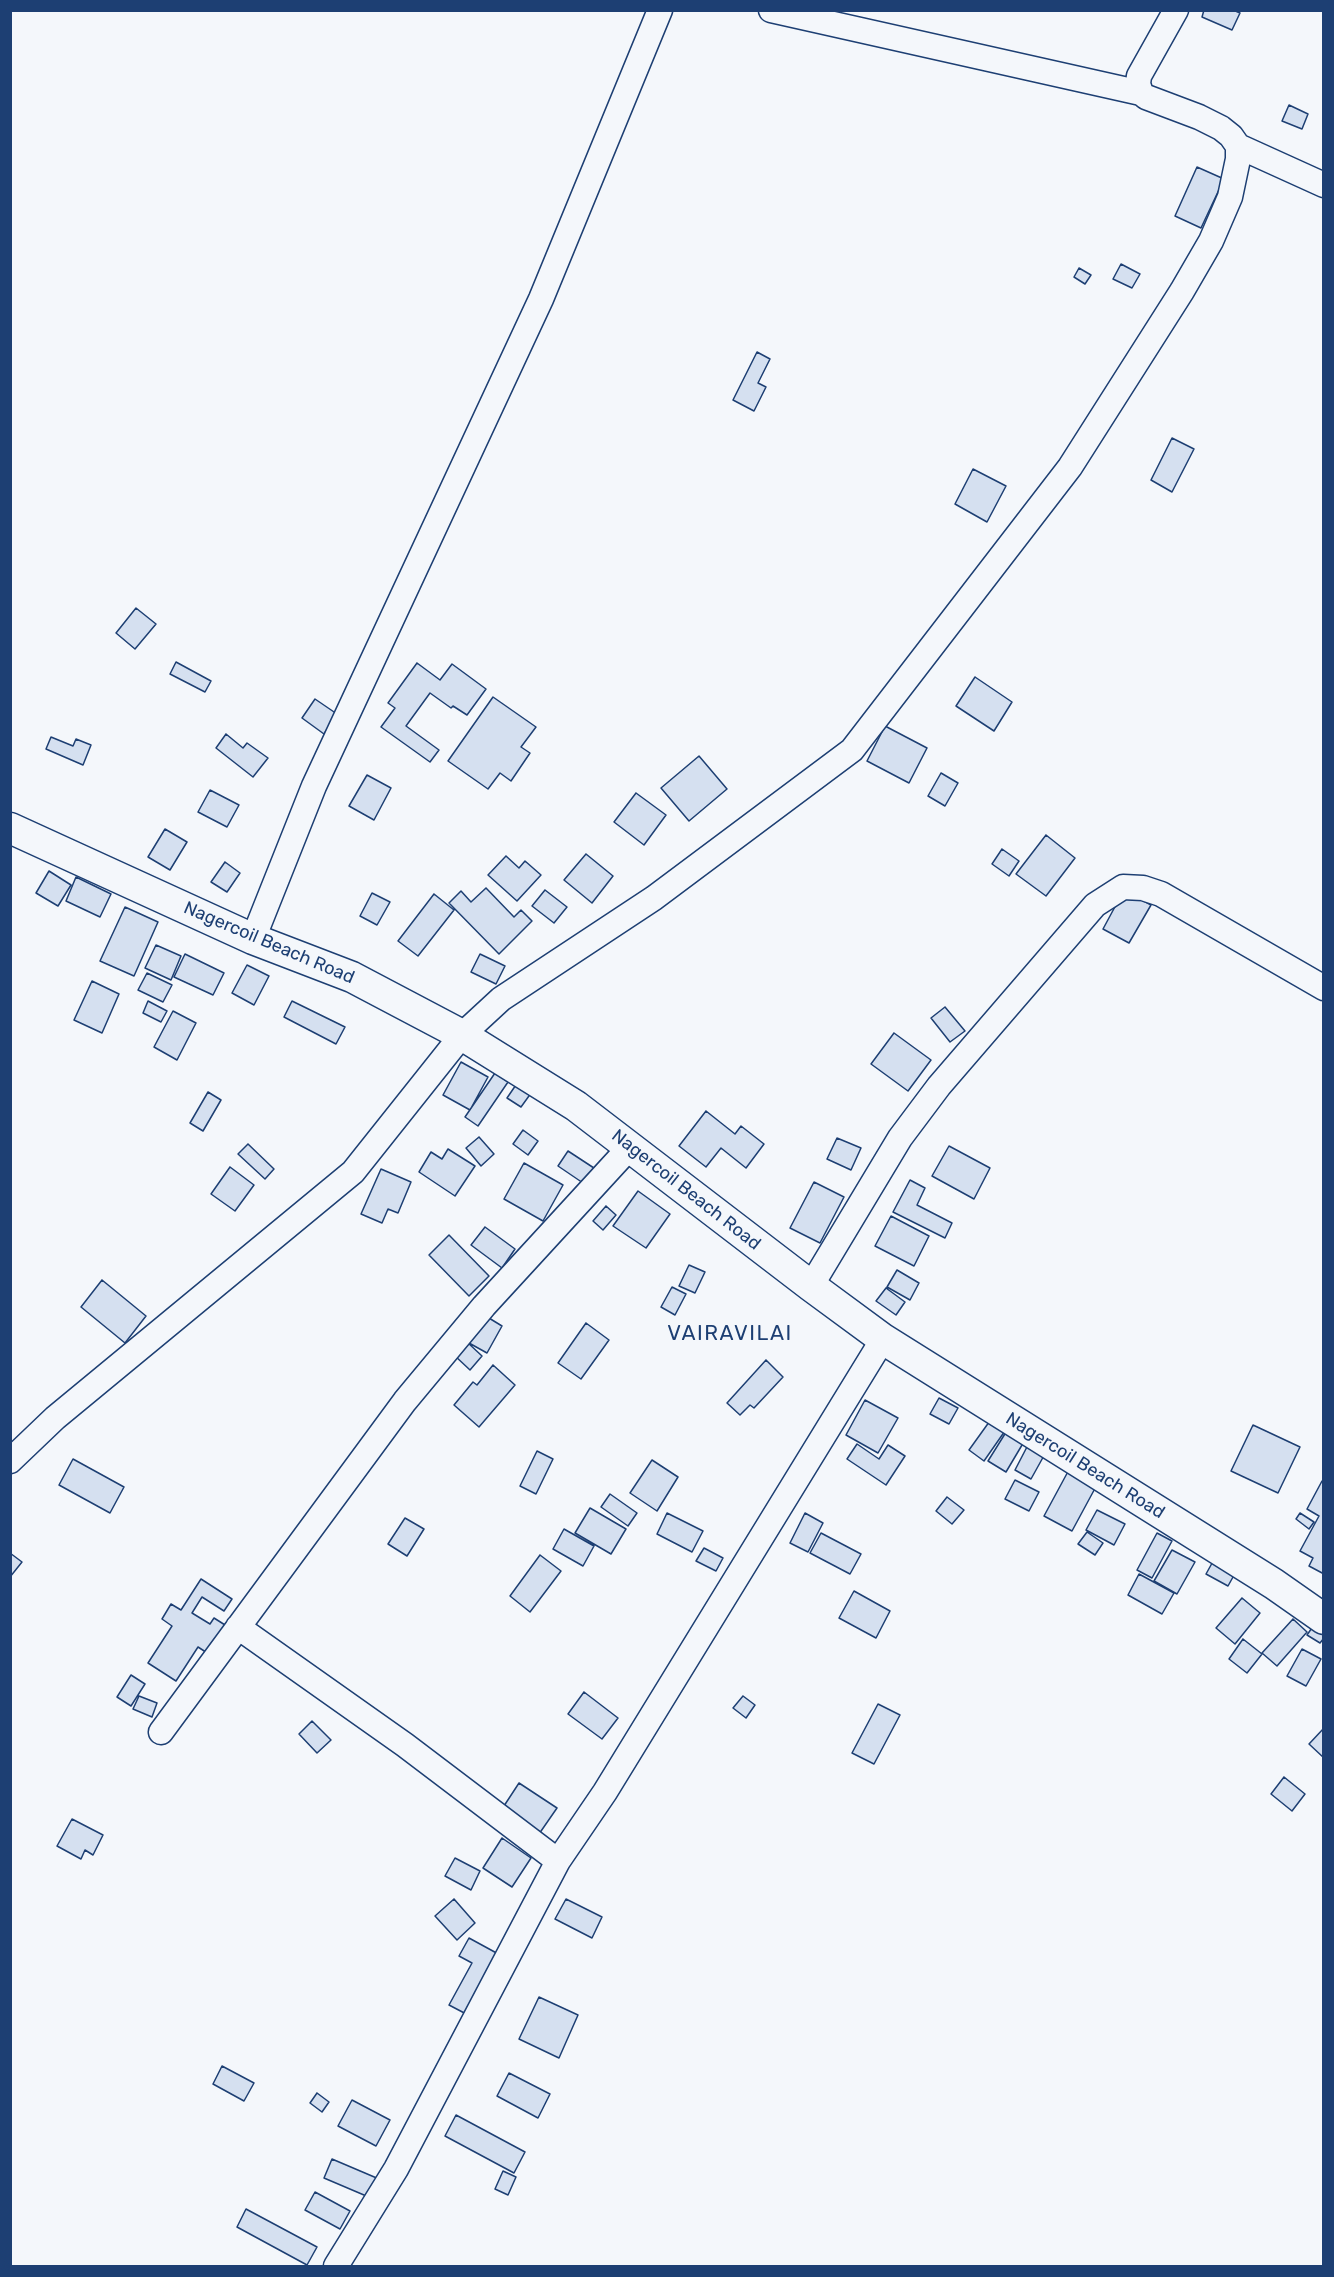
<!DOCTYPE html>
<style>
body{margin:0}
#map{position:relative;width:1334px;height:2277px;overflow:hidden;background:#f4f7fb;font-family:Rubik,sans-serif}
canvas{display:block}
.frame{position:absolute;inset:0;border:12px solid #1d3f73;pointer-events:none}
</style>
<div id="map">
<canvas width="1334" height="2277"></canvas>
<div class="frame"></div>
</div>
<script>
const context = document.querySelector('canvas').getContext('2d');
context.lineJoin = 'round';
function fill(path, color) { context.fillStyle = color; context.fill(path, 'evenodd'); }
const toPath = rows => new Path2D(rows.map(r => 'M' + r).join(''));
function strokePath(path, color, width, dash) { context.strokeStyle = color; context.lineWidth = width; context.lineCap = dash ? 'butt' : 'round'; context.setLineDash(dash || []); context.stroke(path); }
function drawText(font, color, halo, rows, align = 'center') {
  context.font = font + ' Rubik,sans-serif'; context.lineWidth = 4.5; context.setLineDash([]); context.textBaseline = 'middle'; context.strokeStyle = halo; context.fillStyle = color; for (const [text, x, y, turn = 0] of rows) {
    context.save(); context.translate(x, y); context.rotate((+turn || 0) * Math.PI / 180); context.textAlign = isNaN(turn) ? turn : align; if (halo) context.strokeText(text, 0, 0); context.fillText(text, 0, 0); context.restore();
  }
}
const building = toPath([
 [1204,10,1233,10,1240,13,1232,30,1202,17,1204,10],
 [1289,105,1308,114,1302,129,1282,121,1289,105],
 [1197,167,1224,179,1201,228,1175,216,1197,167],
 [1121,264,1140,274,1132,288,1113,279,1121,264],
 [1079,268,1091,275,1085,284,1074,277,1079,268],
 [757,352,770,359,758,383,766,387,754,411,733,400,757,352],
 [1172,438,1194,449,1172,492,1151,480,1172,438],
 [973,469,1006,486,987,522,955,504,973,469],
 [136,608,156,624,135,649,116,633,136,608],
 [176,662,211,681,205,692,170,674,176,662],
 [417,663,440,680,452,664,486,689,467,715,453,706,451,708,430,693,406,726,439,750,430,762,381,727,395,708,388,703,417,663],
 [975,677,1012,702,994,731,956,706,975,677],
 [493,697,536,727,521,747,530,753,511,781,500,773,488,789,448,761,493,697],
 [315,699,337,714,324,734,302,718,315,699],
 [885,726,927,748,909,783,867,761,885,726],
 [226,734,243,748,247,743,268,758,253,777,216,748,226,734],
 [51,737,73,746,76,739,91,745,83,765,46,749,51,737],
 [699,756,727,789,689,821,661,788,699,756],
 [941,773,958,783,945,806,928,796,941,773],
 [367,775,391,788,374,820,349,806,367,775],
 [210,790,239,805,227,827,198,812,210,790],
 [636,793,666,815,644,845,614,822,636,793],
 [165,829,187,842,170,870,148,857,165,829],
 [1046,835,1075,858,1046,896,1016,874,1046,835],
 [1002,849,1019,861,1009,876,992,864,1002,849],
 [586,854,613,876,592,903,564,880,586,854],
 [506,856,519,868,525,861,541,875,517,901,488,875,506,856],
 [225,862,240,873,227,892,211,882,225,862],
 [49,871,71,885,58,906,36,893,49,871],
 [76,877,111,894,100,917,66,901,76,877],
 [486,888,514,917,521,910,532,921,499,954,449,903,461,891,471,902,486,888],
 [545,890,567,907,554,923,532,906,545,890],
 [1124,890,1151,905,1129,943,1103,929,1124,890],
 [372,893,390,902,377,925,360,916,372,893],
 [434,894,454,910,418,956,398,941,434,894],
 [125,907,158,922,134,976,100,961,125,907],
 [156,945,181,956,171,980,145,968,156,945],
 [185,954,224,973,213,995,174,977,185,954],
 [480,954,505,966,496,984,471,972,480,954],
 [247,965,269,976,254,1005,232,993,247,965],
 [147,973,172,985,163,1002,138,990,147,973],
 [92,981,119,994,102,1033,74,1020,92,981],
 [148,1001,167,1011,161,1022,143,1013,148,1001],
 [292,1001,345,1027,336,1044,284,1017,292,1001],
 [945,1007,965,1031,950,1042,931,1018,945,1007],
 [173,1011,196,1023,177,1060,154,1047,173,1011],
 [894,1033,931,1060,908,1091,871,1064,894,1033],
 [461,1062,488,1077,470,1110,443,1095,461,1062],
 [495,1073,508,1082,478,1126,465,1117,495,1073],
 [520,1079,534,1089,521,1107,507,1098,520,1079],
 [208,1092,221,1100,203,1131,190,1123,208,1092],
 [706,1111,735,1134,741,1126,764,1144,746,1168,721,1148,706,1167,679,1146,706,1111],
 [523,1130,538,1141,528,1155,513,1144,523,1130],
 [479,1137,494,1154,481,1166,466,1148,479,1137],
 [837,1138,861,1148,851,1170,827,1159,837,1138],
 [248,1144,274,1169,265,1179,238,1154,248,1144],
 [949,1146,990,1168,974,1199,932,1176,949,1146],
 [448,1149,475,1166,455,1196,419,1172,431,1152,442,1159,448,1149],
 [568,1151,597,1170,586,1185,558,1166,568,1151],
 [524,1163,563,1185,543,1221,504,1199,524,1163],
 [230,1167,254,1185,235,1211,211,1194,230,1167],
 [381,1169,411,1182,398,1213,388,1209,382,1223,361,1214,381,1169],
 [910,1180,925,1188,917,1205,952,1223,945,1238,893,1212,910,1180],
 [814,1182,844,1197,820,1243,790,1228,814,1182],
 [638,1191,670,1214,646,1248,613,1226,638,1191],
 [606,1206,616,1215,603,1230,593,1221,606,1206],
 [891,1216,929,1236,914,1266,875,1246,891,1216],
 [485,1227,515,1249,502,1268,471,1245,485,1227],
 [449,1235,489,1276,469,1296,429,1255,449,1235],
 [689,1265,705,1272,695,1293,679,1286,689,1265],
 [897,1270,919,1283,910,1300,887,1287,897,1270],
 [102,1280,146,1316,125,1343,81,1307,102,1280],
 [672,1287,686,1294,675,1315,661,1307,672,1287],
 [886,1288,905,1302,896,1315,876,1301,886,1288],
 [484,1315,502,1326,487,1353,469,1343,484,1315],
 [586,1323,609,1340,581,1379,558,1363,586,1323],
 [467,1342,482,1356,470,1370,454,1355,467,1342],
 [766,1360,783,1377,754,1408,750,1405,740,1415,727,1403,766,1360],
 [493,1365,515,1385,479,1427,454,1405,473,1382,477,1385,493,1365],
 [939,1398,958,1408,949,1424,930,1414,939,1398],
 [865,1400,898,1418,878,1453,846,1435,865,1400],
 [992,1418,1007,1428,984,1461,969,1450,992,1418],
 [1253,1425,1300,1447,1278,1493,1231,1471,1253,1425],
 [1008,1429,1025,1440,1006,1472,988,1461,1008,1429],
 [1029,1443,1046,1452,1031,1479,1015,1470,1029,1443],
 [857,1444,879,1459,888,1445,905,1456,886,1485,847,1459,857,1444],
 [537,1451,553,1459,536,1494,520,1486,537,1451],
 [73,1459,124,1487,110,1513,59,1485,73,1459],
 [652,1460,678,1477,657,1511,630,1493,652,1460],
 [1071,1466,1099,1481,1072,1531,1044,1516,1071,1466],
 [1015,1480,1039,1492,1029,1511,1005,1499,1015,1480],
 [1322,1481,1324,1482,1324,1574,1309,1566,1313,1558,1300,1551,1319,1516,1307,1509,1322,1481],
 [610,1494,637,1513,628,1526,601,1507,610,1494],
 [947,1497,964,1510,952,1524,936,1511,947,1497],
 [590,1508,626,1529,611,1554,575,1533,590,1508],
 [1097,1510,1125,1524,1114,1545,1086,1530,1097,1510],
 [667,1513,703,1531,692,1552,657,1534,667,1513],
 [805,1513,823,1523,808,1552,790,1543,805,1513],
 [1300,1513,1314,1522,1309,1529,1296,1519,1300,1513],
 [405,1518,424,1529,407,1556,388,1544,405,1518],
 [564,1529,594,1546,583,1566,553,1549,564,1529],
 [1087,1532,1103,1543,1095,1555,1078,1544,1087,1532],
 [821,1533,861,1554,850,1574,810,1553,821,1533],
 [1157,1533,1172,1541,1152,1578,1137,1570,1157,1533],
 [704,1548,723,1558,716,1571,696,1561,704,1548],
 [1172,1550,1195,1562,1177,1594,1154,1581,1172,1550],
 [10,1553,22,1562,10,1577,10,1553],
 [540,1555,561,1571,530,1612,510,1596,540,1555],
 [1216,1556,1238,1568,1228,1586,1206,1574,1216,1556],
 [1139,1574,1174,1593,1162,1614,1128,1595,1139,1574],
 [201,1579,232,1599,224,1611,202,1597,192,1613,210,1624,214,1618,233,1630,215,1658,198,1647,176,1681,148,1663,172,1626,162,1619,171,1604,181,1610,201,1579],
 [854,1591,890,1611,876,1638,839,1618,854,1591],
 [1242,1598,1260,1613,1235,1644,1216,1628,1242,1598],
 [1293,1619,1307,1632,1277,1666,1262,1653,1293,1619],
 [1316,1622,1324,1627,1324,1638,1320,1643,1307,1635,1316,1622],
 [1243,1639,1262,1654,1247,1673,1229,1659,1243,1639],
 [1302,1649,1321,1659,1306,1686,1287,1676,1302,1649],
 [131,1675,145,1684,131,1706,117,1697,131,1675],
 [584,1692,618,1718,602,1739,568,1714,584,1692],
 [139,1696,157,1703,152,1717,133,1709,139,1696],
 [743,1696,755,1705,746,1718,733,1708,743,1696],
 [878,1704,900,1715,874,1764,852,1753,878,1704],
 [312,1721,331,1740,317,1753,299,1734,312,1721],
 [1324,1728,1324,1758,1309,1744,1324,1728],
 [1284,1777,1305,1794,1292,1811,1271,1794,1284,1777],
 [519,1783,557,1808,539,1834,502,1809,519,1783],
 [72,1819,103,1835,93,1855,85,1850,81,1859,57,1846,72,1819],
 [502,1838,531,1858,512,1887,483,1868,502,1838],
 [455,1858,480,1871,471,1890,445,1876,455,1858],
 [454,1899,475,1923,457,1940,435,1916,454,1899],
 [566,1899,602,1917,592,1938,555,1919,566,1899],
 [469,1938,502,1956,470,2016,449,2005,472,1963,459,1956,469,1938],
 [539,1997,578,2015,559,2058,519,2039,539,1997],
 [222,2066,254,2083,244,2101,213,2084,222,2066],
 [509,2073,550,2094,538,2118,497,2096,509,2073],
 [317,2093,329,2102,322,2112,310,2103,317,2093],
 [352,2100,390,2120,376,2146,338,2126,352,2100],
 [456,2115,525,2152,514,2173,445,2136,456,2115],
 [332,2159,379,2179,371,2198,324,2178,332,2159],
 [503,2171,516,2177,508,2195,495,2189,503,2171],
 [315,2192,350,2211,340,2229,305,2210,315,2192],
 [246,2209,317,2247,307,2265,237,2227,246,2209]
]);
const minor = toPath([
 [771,10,1141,93],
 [1238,146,1324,185],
 [253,939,314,786,541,299,660,10],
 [811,1286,900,1138,939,1086,1095,905,1123,887,1143,888,1161,894,1324,988],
 [10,1461,55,1418,353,1172,462,1035,501,999,654,898,852,750,1070,467,1182,291,1211,241,1230,197,1238,159,1238,146,1231,136,1221,128,1199,117,1146,97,1141,93,1138,84,1139,76,1176,10],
 [238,1627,405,1745,558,1861],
 [161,1732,405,1401,484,1306,630,1147],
 [336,2266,396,2169,558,1861,605,1792,883,1339]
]);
const major = toPath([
 [10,828,253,939,352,977,462,1035,576,1106,811,1286,883,1339,1274,1584,1324,1619]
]);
const streetNames = [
 ["Nagercoil Beach Road",269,943,23],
 ["Nagercoil Beach Road",686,1190,38],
 ["Nagercoil Beach Road",1085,1466,32]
];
const quarterNames = [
 ["VAIRAVILAI",730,1334]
];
fill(building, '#d5e0f0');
strokePath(building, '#1d3f73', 1.5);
strokePath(minor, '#1d3f73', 27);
strokePath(major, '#1d3f73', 33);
strokePath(minor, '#f4f7fb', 24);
strokePath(major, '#f4f7fb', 30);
drawText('18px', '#1d3f73', '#f4f7fb', streetNames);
context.letterSpacing = '1.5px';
drawText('21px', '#1d3f73', '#f4f7fb', quarterNames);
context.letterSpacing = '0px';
</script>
